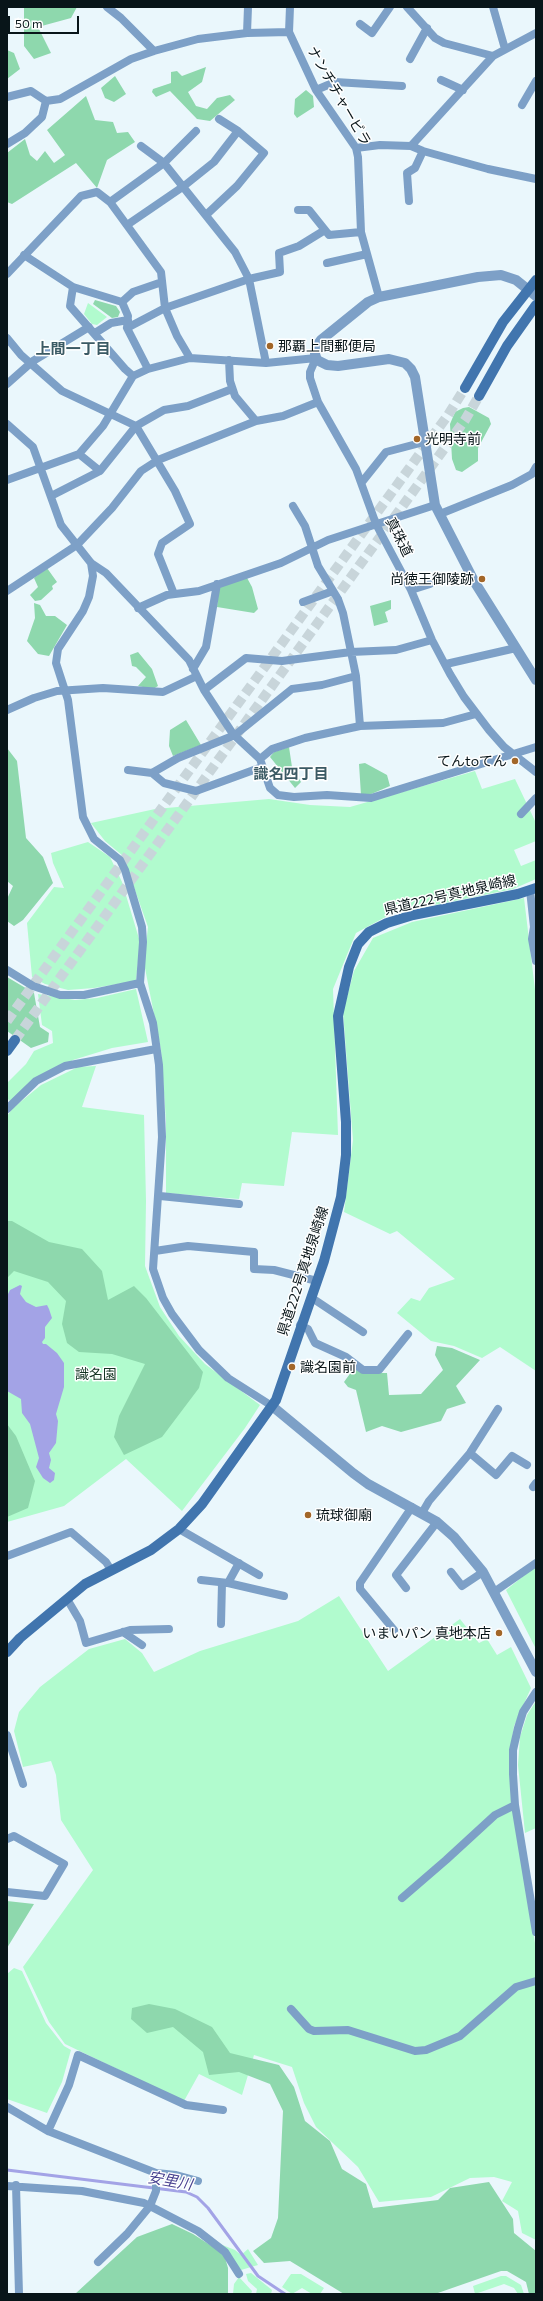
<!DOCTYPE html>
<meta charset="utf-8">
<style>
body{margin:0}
#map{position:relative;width:543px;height:2301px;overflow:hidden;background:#eaf7fc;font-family:Commissioner,sans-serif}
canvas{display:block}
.frame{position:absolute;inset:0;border:8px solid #081519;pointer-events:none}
.scale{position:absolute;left:8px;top:16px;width:71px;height:18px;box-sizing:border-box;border:2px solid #081519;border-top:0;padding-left:5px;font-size:12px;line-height:14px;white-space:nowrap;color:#081519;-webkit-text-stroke:3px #fff;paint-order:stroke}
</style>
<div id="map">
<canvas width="543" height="2301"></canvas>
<div class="frame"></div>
<div class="scale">50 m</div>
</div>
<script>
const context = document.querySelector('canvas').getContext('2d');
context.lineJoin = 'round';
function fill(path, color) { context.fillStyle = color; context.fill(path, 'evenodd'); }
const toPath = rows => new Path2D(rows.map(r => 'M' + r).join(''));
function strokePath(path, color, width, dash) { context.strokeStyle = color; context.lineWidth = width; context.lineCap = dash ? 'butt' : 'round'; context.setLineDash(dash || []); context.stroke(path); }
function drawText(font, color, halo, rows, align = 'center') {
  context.font = font + ' Commissioner,"Noto Sans JP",sans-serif'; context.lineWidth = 3; context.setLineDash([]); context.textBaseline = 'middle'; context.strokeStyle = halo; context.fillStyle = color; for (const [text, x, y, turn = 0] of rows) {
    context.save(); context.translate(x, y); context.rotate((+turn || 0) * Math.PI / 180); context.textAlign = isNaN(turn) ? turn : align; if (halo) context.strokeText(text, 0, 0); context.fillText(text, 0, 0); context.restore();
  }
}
const green = toPath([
 [88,303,107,317,97,325,92,324,84,314],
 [475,771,482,789,515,779,536,823,536,841,514,850,521,866,536,860,536,879,513,889,391,914,356,933,333,989,338,1135,292,1132,284,1186,242,1183,239,1199,166,1193,166,1121,161,1050,144,963,148,927,123,856,105,841,91,823,155,809,269,799,310,805,350,807],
 [88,842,110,857,122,882,140,942,136,981,94,988,68,990,45,984,32,977,27,923,54,887,64,888,53,863,51,853],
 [524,898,536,998,536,1371,500,1347,482,1358,454,1346,431,1341,397,1313,411,1298,420,1301,429,1288,455,1279,397,1231,390,1234,344,1212,353,1140,343,1012,354,971,373,938,412,922],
 [136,989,148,1042,112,1048,73,1060,10,1101,7,1098,7,1083,26,1064,34,1051,53,1043,52,1031,42,1025,38,994,75,1000,97,998],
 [96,1066,82,1107,144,1115,146,1201,145,1266,160,1307,179,1336,205,1364,260,1405,245,1428,182,1511,126,1459,64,1506,7,1522,7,1116,13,1108,41,1085,78,1067],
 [536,1566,536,1649,506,1590],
 [339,1596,388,1671,460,1619,479,1643,487,1639,497,1655,511,1647,531,1688,514,1726,510,1752,511,1800,536,1949,536,2240,522,2233,518,2211,502,2201,512,2182,494,2177,470,2178,431,2197,379,2202,358,2167,316,2127,304,2103,292,2067,254,2055,242,2095,199,2074,184,2101,65,2044,49,2022,23,1967,93,1870,61,1820,56,1775,51,1761,23,1767,14,1731,19,1712,40,1687,89,1649,125,1639,142,1653,154,1672,200,1651,298,1621],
 [536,1701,536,1828,525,1833,518,1765,520,1737,527,1715],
 [14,1968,22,1971,46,2023,64,2046,71,2050,62,2082,47,2113,7,2099,7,1974],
 [220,2244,235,2250,241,2255,248,2249,258,2265,241,2270],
 [251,2273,272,2290,271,2294,256,2294,257,2289,248,2281,246,2274],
 [291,2274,301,2274,324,2288,320,2294,312,2294,302,2288,292,2294,282,2287],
 [501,2276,506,2276,521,2285,524,2294,518,2294,514,2288,504,2284,475,2294,473,2286],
 [239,2277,252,2291,251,2294,233,2294,234,2284]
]);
const forest = toPath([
 [24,7,77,7,71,18,38,27,51,53,34,59,24,46],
 [7,50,14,53,20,69,7,79],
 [206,67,202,82,188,92,196,106,207,109,217,98,230,95,235,100,210,121,197,119,170,91,156,97,152,92,153,89,171,83,171,72,177,71,182,76],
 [115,76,126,94,114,102,105,98,101,88],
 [306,90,313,96,314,107,297,118,294,114,295,99],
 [86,96,95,120,113,122,117,133,128,132,135,142,107,160,97,188,76,163,12,204,7,202,7,153,25,139,30,155,37,161,45,151,54,163,65,155,47,130],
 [95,300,116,306,120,312,118,317,112,318,93,304],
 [469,407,489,418,491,424,478,448,478,461,462,472,456,470,452,459,450,424,455,412,463,408],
 [47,568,57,582,52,586,53,589,41,600,35,601,30,595,38,587,34,578],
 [246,576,252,587,258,609,254,613,217,607,219,586],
 [391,600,391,609,385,612,388,622,374,626,370,606],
 [34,603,40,605,46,616,55,616,67,625,49,656,38,654,27,641,35,618],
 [138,652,152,669,158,686,153,689,138,686,146,677,136,667,132,666,130,655],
 [186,720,201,745,173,756,169,746,170,730],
 [289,747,292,767,301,782,295,788,270,757,274,752],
 [7,748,17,761,26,838,43,857,53,883,23,920,14,926,7,921,7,899,13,886,7,881],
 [365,763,387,775,390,786,369,795,361,795,359,764],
 [7,977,34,993,40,1027,49,1033,48,1042,31,1048,7,1031],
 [7,1221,12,1221,49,1242,82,1249,102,1271,108,1300,134,1286,146,1298,203,1372,199,1388,162,1437,124,1455,114,1437,119,1416,145,1364,112,1354,79,1352,67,1343,62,1324,66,1301,48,1282,14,1271,7,1278],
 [437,1346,452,1348,480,1360,456,1386,466,1403,447,1409,441,1421,401,1432,382,1426,366,1432,356,1390,348,1387,344,1382,354,1368,366,1373,387,1373,389,1395,421,1394,443,1370,435,1355],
 [7,1424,16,1436,35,1481,28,1508,7,1517],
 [7,1901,34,1904,7,1948],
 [149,2004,175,2009,212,2027,230,2053,279,2065,294,2087,305,2121,330,2141,342,2169,366,2184,373,2208,438,2200,450,2188,489,2182,513,2219,514,2233,536,2251,536,2294,529,2294,526,2282,507,2271,501,2271,435,2294,344,2294,290,2261,264,2263,253,2251,271,2238,278,2218,283,2111,270,2084,239,2072,209,2075,203,2052,173,2027,147,2033,131,2019,132,2008],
 [172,2224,193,2234,224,2254,228,2268,228,2294,75,2294,137,2237]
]);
const water = toPath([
 [20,1285,22,1286,20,1294,26,1302,36,1307,47,1305,49,1309,52,1318,45,1327,45,1338,42,1342,43,1344,46,1344,57,1353,64,1363,64,1387,56,1414,58,1421,56,1443,49,1453,51,1460,49,1468,55,1473,54,1480,50,1483,43,1478,36,1467,39,1458,30,1424,22,1413,21,1399,7,1391,7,1296,10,1290]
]);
const stream = toPath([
 [7,2170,186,2192,197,2197,208,2208,258,2276,285,2294]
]);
const secondaryTunnel = toPath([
 [7,1021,448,415,465,388],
 [15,1040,465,420,479,396]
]);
const minor = toPath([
 [107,7,121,18,154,51],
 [290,7,289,32,316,90,356,148,358,157,361,232,379,297],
 [407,7,435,38,444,43,493,56],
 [493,7,505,49],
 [360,24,372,33,390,7],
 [247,33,248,7],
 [410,59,427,28],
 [441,80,463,90],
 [316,90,335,82,402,86],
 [7,97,31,91,46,101,60,99,131,59,154,51,198,39,247,33,289,32],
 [522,105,536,81],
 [7,144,25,133,42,117,46,101],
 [141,146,164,163,235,252,249,279,266,363],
 [411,146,493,56,536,33],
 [356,148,380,145,411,146,423,151,488,169,536,179],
 [409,201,407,173,415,168,423,151],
 [110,202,164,163,196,131],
 [298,210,309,210,329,235,361,232],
 [206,215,237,186,264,153,238,131,219,119],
 [127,225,184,186,214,162,238,131],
 [24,255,73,287,122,302,128,316,127,328,148,369],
 [327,263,367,254],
 [7,274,81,196,97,192,110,202,161,272,165,308,177,336,190,358],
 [73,287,70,306,125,369,133,376],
 [122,302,133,292,162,282],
 [127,328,165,308,249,279,280,272,279,253,299,246,325,230],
 [95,333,111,323,128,320],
 [7,338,21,355,62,391,136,426,175,491,190,524,162,543,158,554,174,594],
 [316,358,310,372,310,378,318,402,356,469,376,524,411,590,432,640,450,674,464,697,489,730,504,747,536,772],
 [229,360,230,381,235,396,256,421],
 [7,384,33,361,89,327],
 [7,424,33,447,61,525,91,563,106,573,189,660,204,690,233,734,260,759,272,749,305,738,360,726,443,723,476,714],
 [79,454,100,471],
 [7,480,79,454,103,426,133,376,148,369,190,358,266,363,316,358],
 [362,482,386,452,424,442],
 [51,496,100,471,136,426,164,410,188,406,232,389],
 [293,506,305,526,318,566,338,599,343,613,356,676,360,726],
 [440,514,512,485,532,474,536,467],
 [91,563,93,576,89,597,83,611,58,649,56,663,68,700,83,817,94,839,120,860,125,870,142,927,143,942,140,983,153,1023,159,1065,162,1137,153,1269,163,1298,172,1314,199,1350,228,1378,272,1406],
 [411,590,430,584],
 [7,591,77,545,112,508,141,471,158,460,256,421,283,416,318,402],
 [303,602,333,591],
 [138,608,167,595,199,591,281,563,328,540,435,505],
 [446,664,516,648],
 [193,669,206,647,217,584],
 [204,690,246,658,282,661,351,652,396,650,432,640],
 [7,710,34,698,57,691,103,688,163,692,197,676],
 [260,759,270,788,278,795,294,797,327,795,371,798,536,747],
 [128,770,152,773,164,783,196,791,262,767],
 [152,773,178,758,235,735,292,689,322,685,356,676],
 [521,814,536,798],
 [530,890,534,927,532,939,536,961],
 [7,970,33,986,60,995,84,995,140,983],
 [7,1109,36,1081,65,1066,156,1049],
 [160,1196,239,1204],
 [155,1251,188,1246,254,1252,254,1269,274,1270,317,1281],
 [312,1298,363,1332],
 [300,1325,308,1329,315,1343,346,1357,363,1370,379,1370,408,1334],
 [470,1453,496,1475,512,1456,527,1465],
 [533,1487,536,1483],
 [422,1513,429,1501,470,1453,498,1409],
 [179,1529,259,1575],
 [7,1556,71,1532,106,1562,111,1570],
 [451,1572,462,1586,483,1572],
 [201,1580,228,1583,284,1596],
 [228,1583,239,1563],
 [406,1588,396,1575,437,1522],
 [494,1592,536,1563],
 [67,1599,80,1621,86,1643,130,1630,169,1629],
 [221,1624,222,1583],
 [394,1630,360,1589,360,1583,412,1507],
 [123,1632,142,1645],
 [536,1692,523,1712,518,1728,513,1750,513,1774,515,1805,536,1932],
 [7,1735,23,1784],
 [7,1839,14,1836,64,1864,45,1896,7,1892],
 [402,1898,446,1860,495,1815,515,1805],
 [291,2009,309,2029,314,2031,348,2030,415,2051,426,2050,460,2036,516,1987,536,1981],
 [7,2107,48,2131,156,2173,156,2191,150,2206,127,2234,98,2262],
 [48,2131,69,2085,78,2055,186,2105,223,2110],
 [156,2173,176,2175,198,2181],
 [16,2185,19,2294],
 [7,2186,82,2191,144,2203,198,2231,225,2252,239,2274]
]);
const tertiary = toPath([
 [536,296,516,280,501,275,478,277,379,297,368,302,321,340,316,347,315,354,317,360,327,365,338,366,389,359,405,363,411,369,415,377,435,505,474,581,536,680],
 [272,1406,353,1473,368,1484,437,1522,454,1537,483,1572,536,1672]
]);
const secondary = toPath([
 [465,388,503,322,536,280],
 [479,396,507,346,536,305],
 [7,1051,15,1040],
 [7,1652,20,1638,85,1584,151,1550,179,1529,202,1504,276,1400,324,1261,341,1197,346,1155,346,1122,338,1016,349,967,358,944,369,932,387,923,413,915,518,894,536,888]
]);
const markers = [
 [270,346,4,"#a26628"],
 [417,439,4,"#a26628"],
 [482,579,4,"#a26628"],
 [515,761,4,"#a26628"],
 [292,1367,4,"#a26628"],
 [308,1515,4,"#a26628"],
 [499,1633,4,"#a26628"]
];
const streetNames = [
 ["ナンチチャービラ",339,96,60],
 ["真珠道",399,537,63],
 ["県道222号真地泉崎線",450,895,-13],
 ["県道222号真地泉崎線",303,1271,-72]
];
const poiNames = [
 ["那覇上間郵便局",278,346],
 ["光明寺前",425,439],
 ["尚徳王御陵跡",474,579,"right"],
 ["てんtoてん",507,761,"right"],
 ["識名園前",300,1367],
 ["琉球御廟",316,1515],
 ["いまいパン 真地本店",491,1633,"right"]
];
const parkNames = [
 ["識名園",96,1374]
];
const neighbourhoodNames = [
 ["上間一丁目",73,349],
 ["識名四丁目",291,774]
];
const waterNames = [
 ["安里川",170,2181,10]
];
fill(green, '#b1fbce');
fill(forest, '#8ed8ad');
fill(water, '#a3a3e6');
strokePath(stream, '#a3a3e6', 3);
strokePath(secondaryTunnel, '#c8d5da', 10, [10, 5]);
strokePath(minor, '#7da0c7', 8);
strokePath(tertiary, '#7da0c7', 10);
strokePath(secondary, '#4175ae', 10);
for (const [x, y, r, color] of markers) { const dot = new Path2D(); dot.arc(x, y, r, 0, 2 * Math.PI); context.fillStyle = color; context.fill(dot); strokePath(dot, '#fff', 1.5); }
drawText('14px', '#081519', '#fff', streetNames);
drawText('14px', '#081519', '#fff', poiNames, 'left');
drawText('14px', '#143523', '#fff', parkNames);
drawText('bold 15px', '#3b5a64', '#fff', neighbourhoodNames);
drawText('italic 15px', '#47408f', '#fff', waterNames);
</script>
